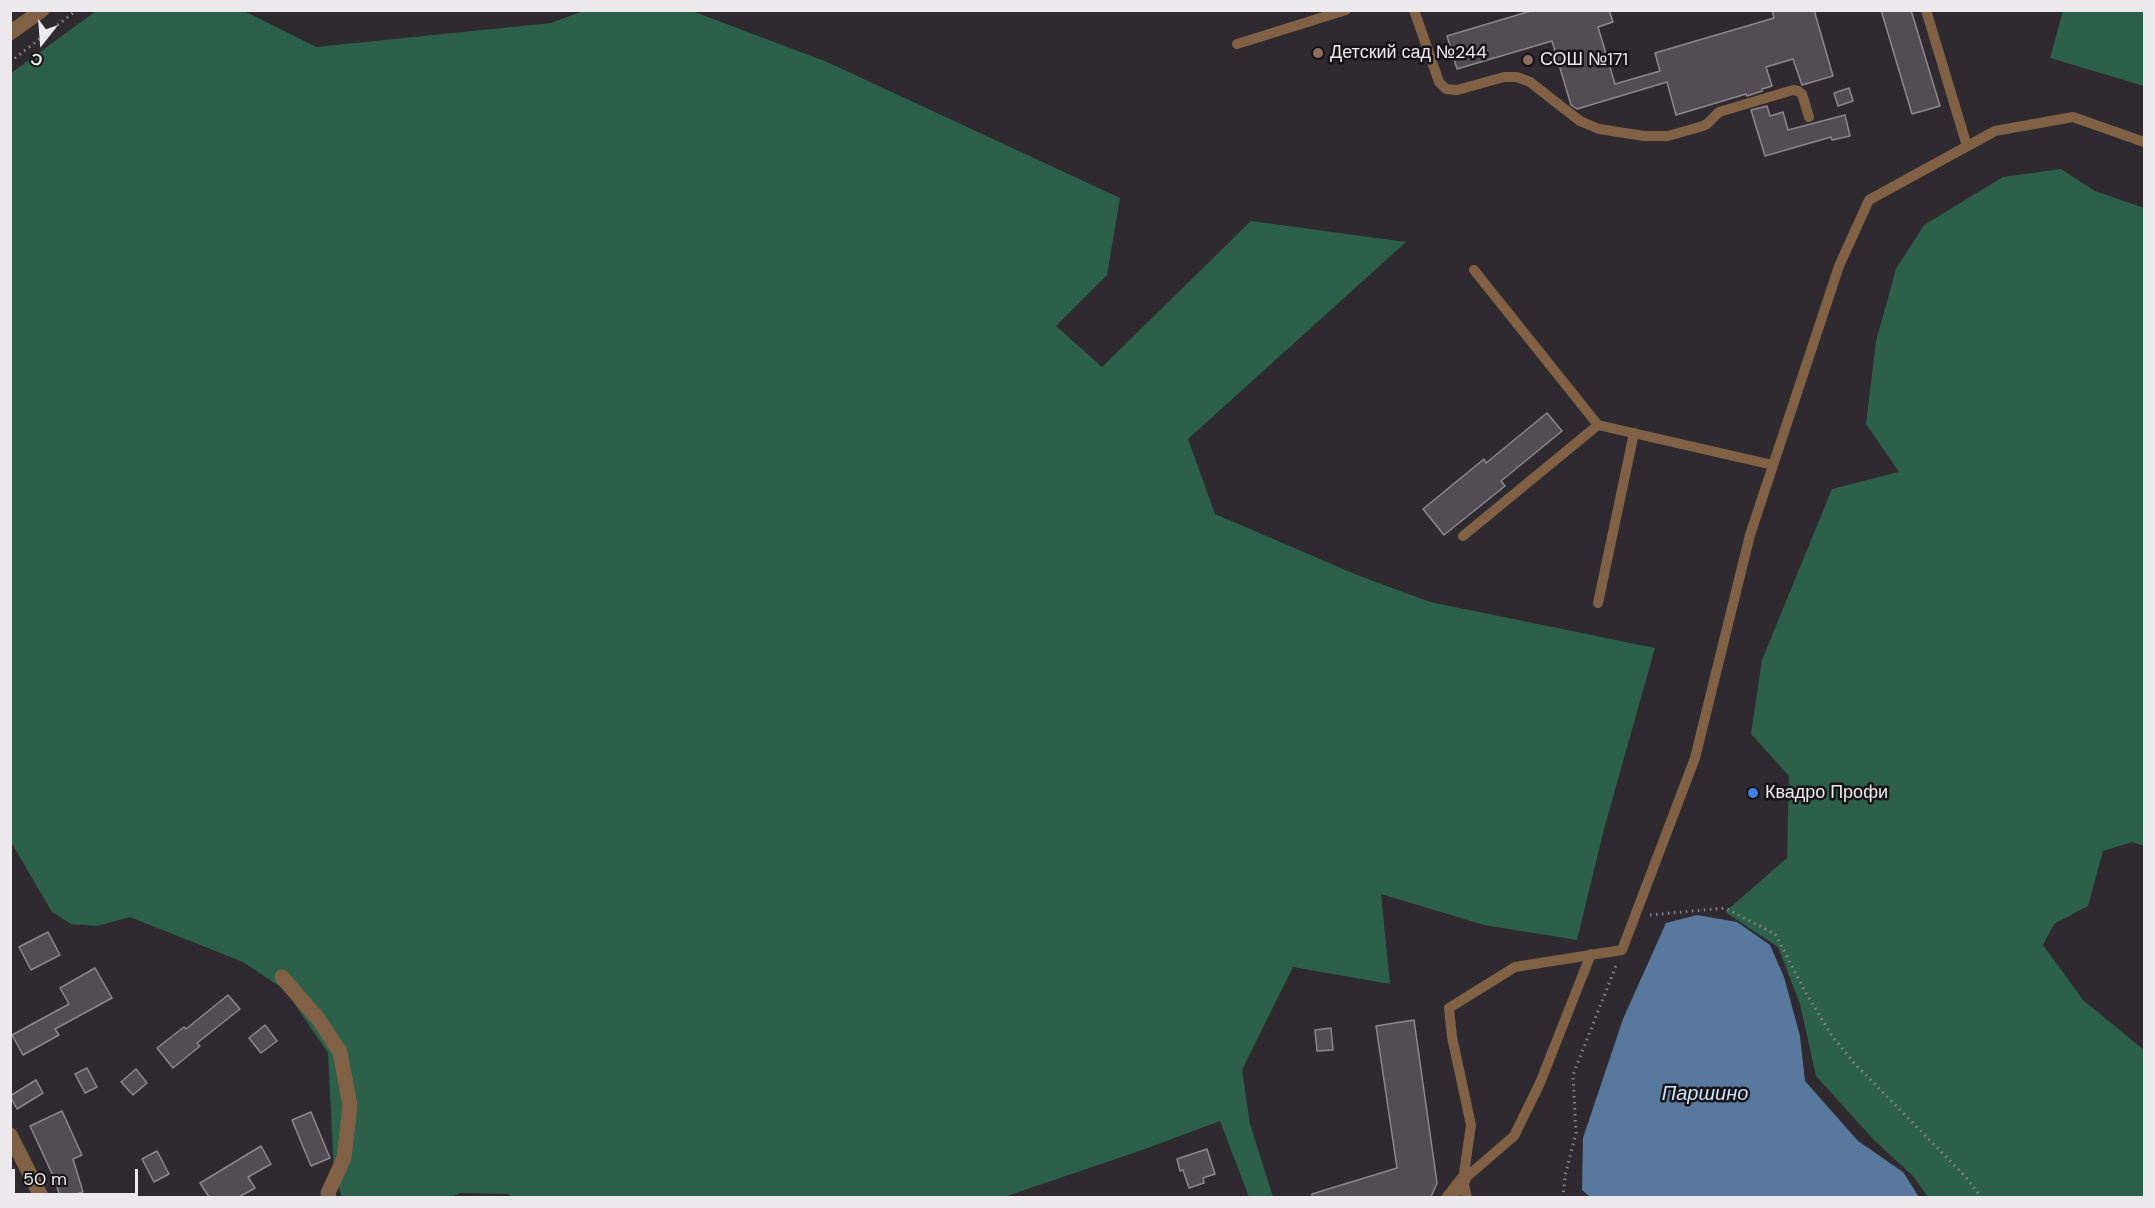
<!DOCTYPE html>
<meta charset="utf-8">
<style>
body{margin:0}
#map{position:relative;width:2155px;height:1208px;overflow:hidden;background:#2f2a30;font-family:"DM Sans",sans-serif}
canvas{display:block}
.frame{position:absolute;inset:0;border:12px solid #ece9ec;pointer-events:none}
.north{position:absolute;left:12px;top:12px;width:60px;height:60px;-webkit-text-stroke:4px #161416;paint-order:stroke;rotate:197deg;font-size:16px;font-weight:700;line-height:24px;text-align:center;color:#ece9ec}
.north::after{content:'';display:block;margin:auto;width:21px;height:27px;background:#ece9ec;clip-path:polygon(50% 0,100% 100%,50% 72%,0 100%)}
.scale{position:absolute;left:12px;top:1169px;width:126px;height:27px;box-sizing:border-box;border:3px solid #ece9ec;border-top:0;padding-left:8px;font-size:18px;line-height:21px;white-space:nowrap;color:#ece9ec;-webkit-text-stroke:4px #161416;paint-order:stroke}
</style>
<div id="map">
<canvas width="2155" height="1208"></canvas>
<div class="frame"></div>
<div class="north">С</div>
<div class="scale">50 m</div>
</div>
<script>
const context = document.querySelector('canvas').getContext('2d');
context.lineJoin = 'round';
function fill(path, color) { context.fillStyle = color; context.fill(path, 'evenodd'); }
const toPath = rows => new Path2D(rows.map(r => 'M' + r).join(''));
function strokePath(path, color, width, dash) { context.strokeStyle = color; context.lineWidth = width; context.lineCap = dash ? 'butt' : 'round'; context.setLineDash(dash || []); context.stroke(path); }
function drawText(font, color, halo, rows, align = 'center') {
  context.font = font + ' "DM Sans",sans-serif'; context.lineWidth = 5; context.setLineDash([]); context.textBaseline = 'middle'; context.strokeStyle = halo; context.fillStyle = color; for (const [text, x, y, turn = 0] of rows) {
    context.save(); context.translate(x, y); context.rotate((+turn || 0) * Math.PI / 180); context.textAlign = isNaN(turn) ? turn : align; if (halo) context.strokeText(text, 0, 0); context.fillText(text, 0, 0); context.restore();
  }
}
const forest = toPath([
 [96,11,244,11,316,47,551,23,583,11,692,11,827,62,1120,198,1107,275,1056,326,1102,367,1251,221,1406,242,1188,439,1215,514,1357,575,1430,602,1655,648,1604,829,1577,940,1484,925,1381,894,1390,984,1293,967,1242,1070,1250,1124,1273,1197,1249,1197,1220,1121,1142,1150,1004,1197,513,1198,508,1194,460,1193,450,1198,342,1197,334,1173,328,1053,285,990,243,962,130,917,97,926,71,924,52,912,11,842,10,74],
 [2063,11,2144,11,2144,86,2050,58],
 [2061,169,2095,191,2144,208,2144,846,2132,842,2103,851,2088,906,2054,924,2043,945,2083,1000,2144,1050,2144,1197,1928,1197,1914,1177,1874,1140,1816,1076,1800,1004,1778,947,1725,912,1787,858,1789,776,1751,734,1762,660,1832,489,1899,472,1866,424,1876,341,1896,269,1924,225,2003,177]
]);
const water = toPath([
 [1697,915,1737,922,1770,945,1784,977,1800,1036,1805,1081,1858,1141,1903,1172,1919,1197,1591,1198,1582,1190,1583,1138,1623,1019,1666,923]
]);
const building = toPath([
 [1534,10,1609,10,1613,22,1598,27,1615,84,1660,71,1655,53,1774,18,1772,10,1814,10,1833,76,1802,85,1793,59,1766,67,1772,86,1762,89,1762,91,1747,96,1746,94,1676,115,1667,82,1577,109,1571,105,1552,41,1457,69,1447,36,1534,10],
 [1881,10,1911,10,1940,106,1912,114,1881,10],
 [1849,88,1853,101,1838,106,1834,93,1849,88],
 [1767,106,1770,116,1783,112,1788,130,1845,115,1850,136,1832,140,1831,137,1765,156,1751,110,1767,106],
 [1547,413,1562,431,1501,481,1505,486,1444,535,1423,509,1484,459,1486,463,1547,413],
 [48,932,60,955,31,970,19,947,48,932],
 [95,968,112,998,55,1029,59,1035,23,1055,12,1035,69,1004,60,988,95,968],
 [228,995,240,1009,197,1043,200,1046,173,1068,157,1048,184,1027,186,1029,228,995],
 [1414,1020,1437,1183,1431,1197,1312,1197,1312,1194,1397,1168,1376,1026,1414,1020],
 [265,1025,277,1041,261,1053,249,1038,265,1025],
 [1331,1028,1333,1050,1317,1051,1315,1030,1331,1028],
 [87,1068,97,1087,85,1093,75,1074,87,1068],
 [136,1069,147,1083,133,1095,121,1082,136,1069],
 [36,1080,43,1093,17,1109,10,1096,36,1080],
 [62,1111,82,1155,73,1159,83,1192,66,1197,60,1197,55,1180,30,1126,62,1111],
 [311,1112,330,1158,311,1166,292,1120,311,1112],
 [261,1146,271,1164,248,1177,255,1188,239,1197,209,1197,200,1183,261,1146],
 [1207,1149,1215,1174,1203,1178,1204,1183,1189,1188,1183,1170,1180,1171,1177,1159,1207,1149],
 [157,1151,169,1174,154,1182,142,1159,157,1151]
]);
const path = toPath([
 [10,62,77,10],
 [1650,915,1725,908,1775,934,1806,993,1832,1036,1855,1064,1964,1175,1982,1198],
 [1563,1198,1565,1176,1576,1133,1573,1075,1617,963]
]);
const lane = toPath([
 [1414,10,1439,82,1446,89,1457,90,1504,77,1517,77,1530,82,1580,121,1599,129,1644,136,1668,136,1703,126,1707,124,1719,112,1793,90,1798,91,1802,94,1809,117],
 [1926,10,1967,146],
 [1237,44,1346,10],
 [1474,270,1598,425,1773,465],
 [1463,536,1598,425],
 [1598,603,1634,433],
 [1463,1180,1514,1136,1540,1083,1591,954],
 [1467,1198,1463,1180,1471,1125,1452,1037,1449,1008,1515,967,1622,950,1695,758,1750,535,1839,266,1869,200,1995,131,2073,117,2144,142]
]);
const street = toPath([
 [10,33,42,10],
 [282,977,319,1020,340,1052,350,1106,344,1158,328,1193,329,1198],
 [10,1135,42,1198],
 [1449,1198,1463,1180]
]);
const markers = [
 [1318,53,6,"#8d6e63"],
 [1528,60,6,"#8d6e63"],
 [1753,793,6,"#3f7fe0"]
];
const poiNames = [
 ["Детский сад №244",1330,53],
 ["СОШ №171",1540,60],
 ["Квадро Профи",1765,793]
];
const waterNames = [
 ["Паршино",1705,1095]
];
fill(forest, '#2c604a');
fill(water, '#58799d');
fill(building, '#524d53');
strokePath(building, '#8d878e', 1.5);
strokePath(path, '#89858a', 3, [1.5, 4.5]);
strokePath(lane, '#806145', 10);
strokePath(street, '#806145', 15);
for (const [x, y, r, color] of markers) { const dot = new Path2D(); dot.arc(x, y, r, 0, 2 * Math.PI); context.fillStyle = color; context.fill(dot); strokePath(dot, '#161416', 2); }
drawText('18px', '#ece9ec', '#161416', poiNames, 'left');
drawText('italic 20px', '#cde2fa', '#161416', waterNames);
</script>
